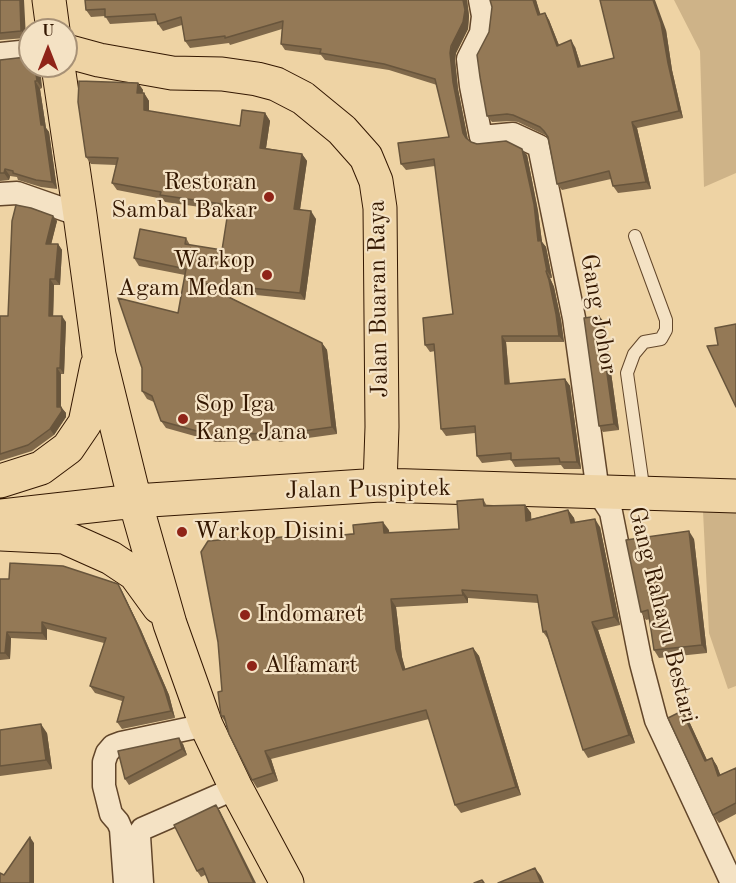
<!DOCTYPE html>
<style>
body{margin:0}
#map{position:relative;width:736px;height:883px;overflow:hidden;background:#eed3a4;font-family:"Old Standard TT",serif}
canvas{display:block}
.north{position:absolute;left:18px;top:18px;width:60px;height:60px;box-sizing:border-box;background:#f4e2c4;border:2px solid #a79176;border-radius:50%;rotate:0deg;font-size:16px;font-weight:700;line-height:24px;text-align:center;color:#331701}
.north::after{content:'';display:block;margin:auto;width:21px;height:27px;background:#8f2418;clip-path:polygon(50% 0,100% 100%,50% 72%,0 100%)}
</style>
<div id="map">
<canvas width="736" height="883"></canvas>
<div class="north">U</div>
</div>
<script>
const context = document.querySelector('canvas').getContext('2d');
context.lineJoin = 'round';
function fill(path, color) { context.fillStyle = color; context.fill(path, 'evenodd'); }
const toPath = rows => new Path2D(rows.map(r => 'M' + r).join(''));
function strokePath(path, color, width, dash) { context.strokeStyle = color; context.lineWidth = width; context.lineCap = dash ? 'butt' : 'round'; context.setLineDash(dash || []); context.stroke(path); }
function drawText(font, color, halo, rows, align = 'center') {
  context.font = font + ' "Old Standard TT",serif'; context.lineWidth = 4.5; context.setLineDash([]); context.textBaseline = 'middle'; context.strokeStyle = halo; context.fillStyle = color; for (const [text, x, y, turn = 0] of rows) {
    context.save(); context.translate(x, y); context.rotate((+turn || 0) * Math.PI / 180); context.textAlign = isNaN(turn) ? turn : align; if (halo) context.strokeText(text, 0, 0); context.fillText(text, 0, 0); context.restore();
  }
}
const green = toPath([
 [674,0,736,0,736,173,704,187,700,51],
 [703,511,736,512,736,686,728,689,709,633]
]);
const lane = toPath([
 [635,236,666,320,666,330,661,339,644,342,634,354,627,373,644,493]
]);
const street = toPath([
 [480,0,483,16,481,33,468,59,471,86,481,137,513,134,539,146,574,318,598,492,611,512,641,663,656,720,732,883],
 [0,54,30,51],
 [0,194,17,193,80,215],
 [125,883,121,829,118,822,111,814,104,786,104,762,107,753,113,746,121,743,206,725],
 [142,883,139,836,142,829,236,788]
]);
const primary = toPath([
 [49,0,53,30],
 [66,51,99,60,172,73,222,74,257,79,276,84,303,98,342,130,366,157,376,181,380,208,382,427,380,485],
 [58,66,80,215,99,355,135,501,170,624,206,725,236,788,287,883],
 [0,481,41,468,68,448,85,423,97,365],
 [0,516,135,501,380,485,736,496],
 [0,534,64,537,111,558,135,574,159,607]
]);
const wall = toPath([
 [0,0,26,38,0,40],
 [85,0,467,0,469,16,468,29,456,53,455,60,458,89,468,140,471,142,527,155,538,211,542,242,546,247,552,278,550,278,554,287,561,320,564,342,506,342,510,384,565,379,570,386,581,469,564,469,561,465,515,467,511,460,482,463,477,456,475,433,446,436,441,429,435,351,430,352,425,345,453,314,435,166,406,170,401,164,449,137,437,85,389,70,325,60,321,55,285,50,281,44,282,29,230,45,229,43,190,48,185,41,182,25,163,31,158,24,157,21,110,24,105,16,91,17,86,10],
 [490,0,536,0,540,15,545,13,549,20,559,45,575,47,581,66,614,58,666,30,672,70,683,118,637,128,651,189,618,193,613,186,611,179,562,190,557,184,547,136,518,122,512,121,492,122,487,116,489,32,492,7],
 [0,60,39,69,42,88,40,89,46,128,49,132,57,189,41,187,18,180,17,177,10,176,9,180,0,181],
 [138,83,143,90,142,93,144,93,149,101,149,111,240,126,265,113,270,121,266,148,302,154,307,161,300,210,316,219,305,300,217,291,322,343,327,350,337,434,279,442,278,440,216,442,166,428,161,421,154,402,147,399,142,391,178,313,185,275,139,266,134,258,186,238,190,245,222,250,228,211,165,202,163,199,117,190,112,183,116,165,91,164,86,157],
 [53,216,57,221,51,244,58,244,62,250,60,285,54,285,53,316,66,322,64,374,61,374,61,407,66,413,66,417,54,435,32,451,0,461,0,316,8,316],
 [599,316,604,322,619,430,603,432,599,426],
 [483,499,487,506,525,505,531,513,531,519,568,510,574,518,575,523,600,527,620,625,598,630,635,743,588,758,583,750,548,639,543,632,538,603,468,598,468,603,396,607,402,657,405,669,473,648,479,656,521,795,461,813,455,805,429,719,271,759,278,781,257,788,252,780,227,724,221,716,222,691,265,536,267,539,293,539,389,530,389,533,459,529],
 [694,539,707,653,659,658,654,650,650,619,646,620,641,612],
 [0,579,118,584,122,591,141,630,169,695,175,718,122,729,117,722,122,701,95,693,90,686,104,643,47,629,47,640,11,638,10,659,0,660],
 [682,711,688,719,707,760,712,758,717,766,720,775,736,768,736,814,719,823,713,815],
 [0,730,47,733,52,769,0,776],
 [183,744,187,755,129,785,125,779],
 [220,811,205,875,201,877,197,871]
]);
const shadedWall = toPath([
 [20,0,24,0,26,38,21,31],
 [463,0,467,0,469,16,468,29,456,53,455,60,458,89,468,140,466,138,463,133,453,82,450,53],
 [533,0,536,0,543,22,538,15],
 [653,0,655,0,666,30,672,70,683,118,679,111],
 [545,13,549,20,562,53,557,46],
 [571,40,575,47,583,73,578,67],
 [35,66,40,66,42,88,37,81],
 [35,81,40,89,46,128,49,132,57,189,52,182,41,125],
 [138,83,143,90,142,101,137,93],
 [144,93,149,101,149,118,144,110],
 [265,113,270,121,265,155,260,148],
 [632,122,637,128,651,189,646,182],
 [522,149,527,155,538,211,542,242,546,247,552,278,547,271,538,241],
 [302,154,307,161,299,216,294,209],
 [5,169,10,176,9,180,4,173],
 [311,211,316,219,305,300,300,293],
 [53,216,57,221,50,249,46,244],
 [58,244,62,250,60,285,55,279],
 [546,271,550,278,554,287,561,320,564,342,559,336],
 [50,279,54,285,53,322,49,316],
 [62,316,66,322,64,374,60,368],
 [599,316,604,322,619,430,614,424],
 [502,336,506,342,510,391,505,384],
 [322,343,327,350,337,434,332,427],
 [57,368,61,374,61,413,57,407],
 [565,379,570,386,581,469,577,462],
 [61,407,66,413,66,417,54,435,50,429],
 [525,505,531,513,532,529,526,521],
 [568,510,574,518,577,531,571,523],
 [595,519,600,527,620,625,614,617],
 [383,522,389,530,390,541,384,533],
 [689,531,694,539,707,653,702,645],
 [118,584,122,591,141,630,169,695,175,718,171,711],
 [462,590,468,598,468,603,463,595],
 [391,599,396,607,402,657,408,678,403,670,396,649],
 [42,622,47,629,47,640,42,633],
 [592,622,598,630,635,743,629,735],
 [7,632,11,638,10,659,5,653],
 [473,648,479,656,521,795,516,787],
 [682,711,688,719,711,769,705,761],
 [41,724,47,733,52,769,46,760],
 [179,738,183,744,187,755,182,749],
 [265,751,271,759,278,781,273,773],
 [712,758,717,766,724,784,718,776],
 [216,805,220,811,256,883,254,883],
 [30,837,34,843,34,883,30,883],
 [535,868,541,876,544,883,541,883]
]);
const building = toPath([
 [0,0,20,0,21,31,0,33,0,0],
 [85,0,463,0,465,10,463,22,451,46,450,53,453,82,463,133,466,138,471,142,477,144,506,141,522,149,534,204,538,241,541,240,547,271,546,271,549,280,556,314,559,336,502,336,505,384,565,379,577,462,560,462,559,458,511,460,511,453,477,456,475,426,441,429,434,344,425,345,423,318,453,314,434,159,401,164,398,143,449,137,435,79,384,64,320,53,321,49,281,44,283,21,225,38,225,36,185,41,181,17,158,24,155,14,105,17,105,9,86,10,85,0],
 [490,0,533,0,538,15,545,13,557,46,571,40,578,67,614,58,600,0,653,0,661,23,668,63,679,111,632,122,646,182,613,186,609,171,557,184,548,137,544,131,540,127,513,115,507,114,487,116,480,77,477,55,489,32,492,7,490,0],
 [30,56,30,66,35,66,37,81,35,81,41,125,44,125,52,182,36,180,13,173,13,171,5,169,4,173,0,173,0,60,26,57,30,56],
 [79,81,138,83,137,93,144,93,144,110,240,126,242,110,265,113,260,148,302,154,294,209,311,211,300,293,200,283,322,343,332,427,274,435,273,433,211,435,161,421,152,396,142,391,142,368,118,298,178,313,186,269,134,258,140,229,186,238,185,244,222,250,229,205,160,195,161,192,112,183,118,158,86,157,78,102,79,81],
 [16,205,31,208,53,216,46,244,58,244,55,279,50,279,49,316,62,316,60,368,57,368,57,407,61,407,62,411,50,429,28,445,0,454,0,316,8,316,12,221,16,205],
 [599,316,614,424,599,426,584,318,599,316],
 [736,324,736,407,707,346,718,345,715,328,736,324],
 [483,499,484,506,525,505,526,521,568,510,571,523,595,519,614,617,592,622,629,735,583,750,546,631,543,632,537,595,462,590,463,595,391,599,396,649,403,670,473,648,516,787,455,805,426,710,265,751,273,773,252,780,229,734,224,716,221,716,218,692,222,691,218,642,201,552,208,541,265,536,265,539,291,536,291,539,354,534,353,525,383,522,384,533,459,529,457,501,483,499],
 [689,531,702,645,654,650,648,610,641,612,626,540,689,531],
 [10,563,63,566,118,584,137,624,164,688,171,711,117,722,124,697,90,686,106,638,42,622,42,633,7,632,5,653,0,653,0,579,9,579,10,563],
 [682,711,705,761,712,758,718,776,736,768,736,803,713,815,668,718,682,711],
 [41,724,46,760,0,766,0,730,41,724],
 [179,738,182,749,125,779,118,751,179,738],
 [216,805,254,883,209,883,203,868,197,871,174,825,216,805],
 [30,837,30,883,0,883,0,873,4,875,30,837],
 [535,868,541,883,498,883,535,868],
 [482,880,484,883,474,883,482,880]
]);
const markers = [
 [269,197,6,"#8f2418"],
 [267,275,6,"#8f2418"],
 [183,419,6,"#8f2418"],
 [182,532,6,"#8f2418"],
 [245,615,6,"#8f2418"],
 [252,666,6,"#8f2418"]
];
const poiNames = [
 ["Restoran",257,183,"right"],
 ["Sambal Bakar",257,211,"right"],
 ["Warkop",255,261,"right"],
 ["Agam Medan",255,289,"right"],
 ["Sop Iga",195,405],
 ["Kang Jana",195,433],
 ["Warkop Disini",194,532],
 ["Indomaret",257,615],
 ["Alfamart",264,666]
];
const streetNames = [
 ["Jalan Buaran Raya",379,299,-91],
 ["Gang Johor",598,314,80],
 ["Jalan Puspiptek",368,490,-1],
 ["Gang Rahayu Bestari",662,615,76]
];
fill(green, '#ceb388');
strokePath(lane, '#62462a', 14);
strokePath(street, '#62462a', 25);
strokePath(primary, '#331701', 35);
strokePath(lane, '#f4e2c4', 12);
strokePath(street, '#f4e2c4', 22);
strokePath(primary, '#eed3a4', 33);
fill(wall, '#7f684a');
fill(shadedWall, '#68553c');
fill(building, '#947956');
strokePath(building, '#68553c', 1.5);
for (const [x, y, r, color] of markers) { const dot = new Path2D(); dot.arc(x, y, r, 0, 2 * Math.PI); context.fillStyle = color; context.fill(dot); strokePath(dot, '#f4e2c4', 2); }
drawText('24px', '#331701', '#f4e2c4', poiNames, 'left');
drawText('24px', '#331701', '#f4e2c4', streetNames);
</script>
